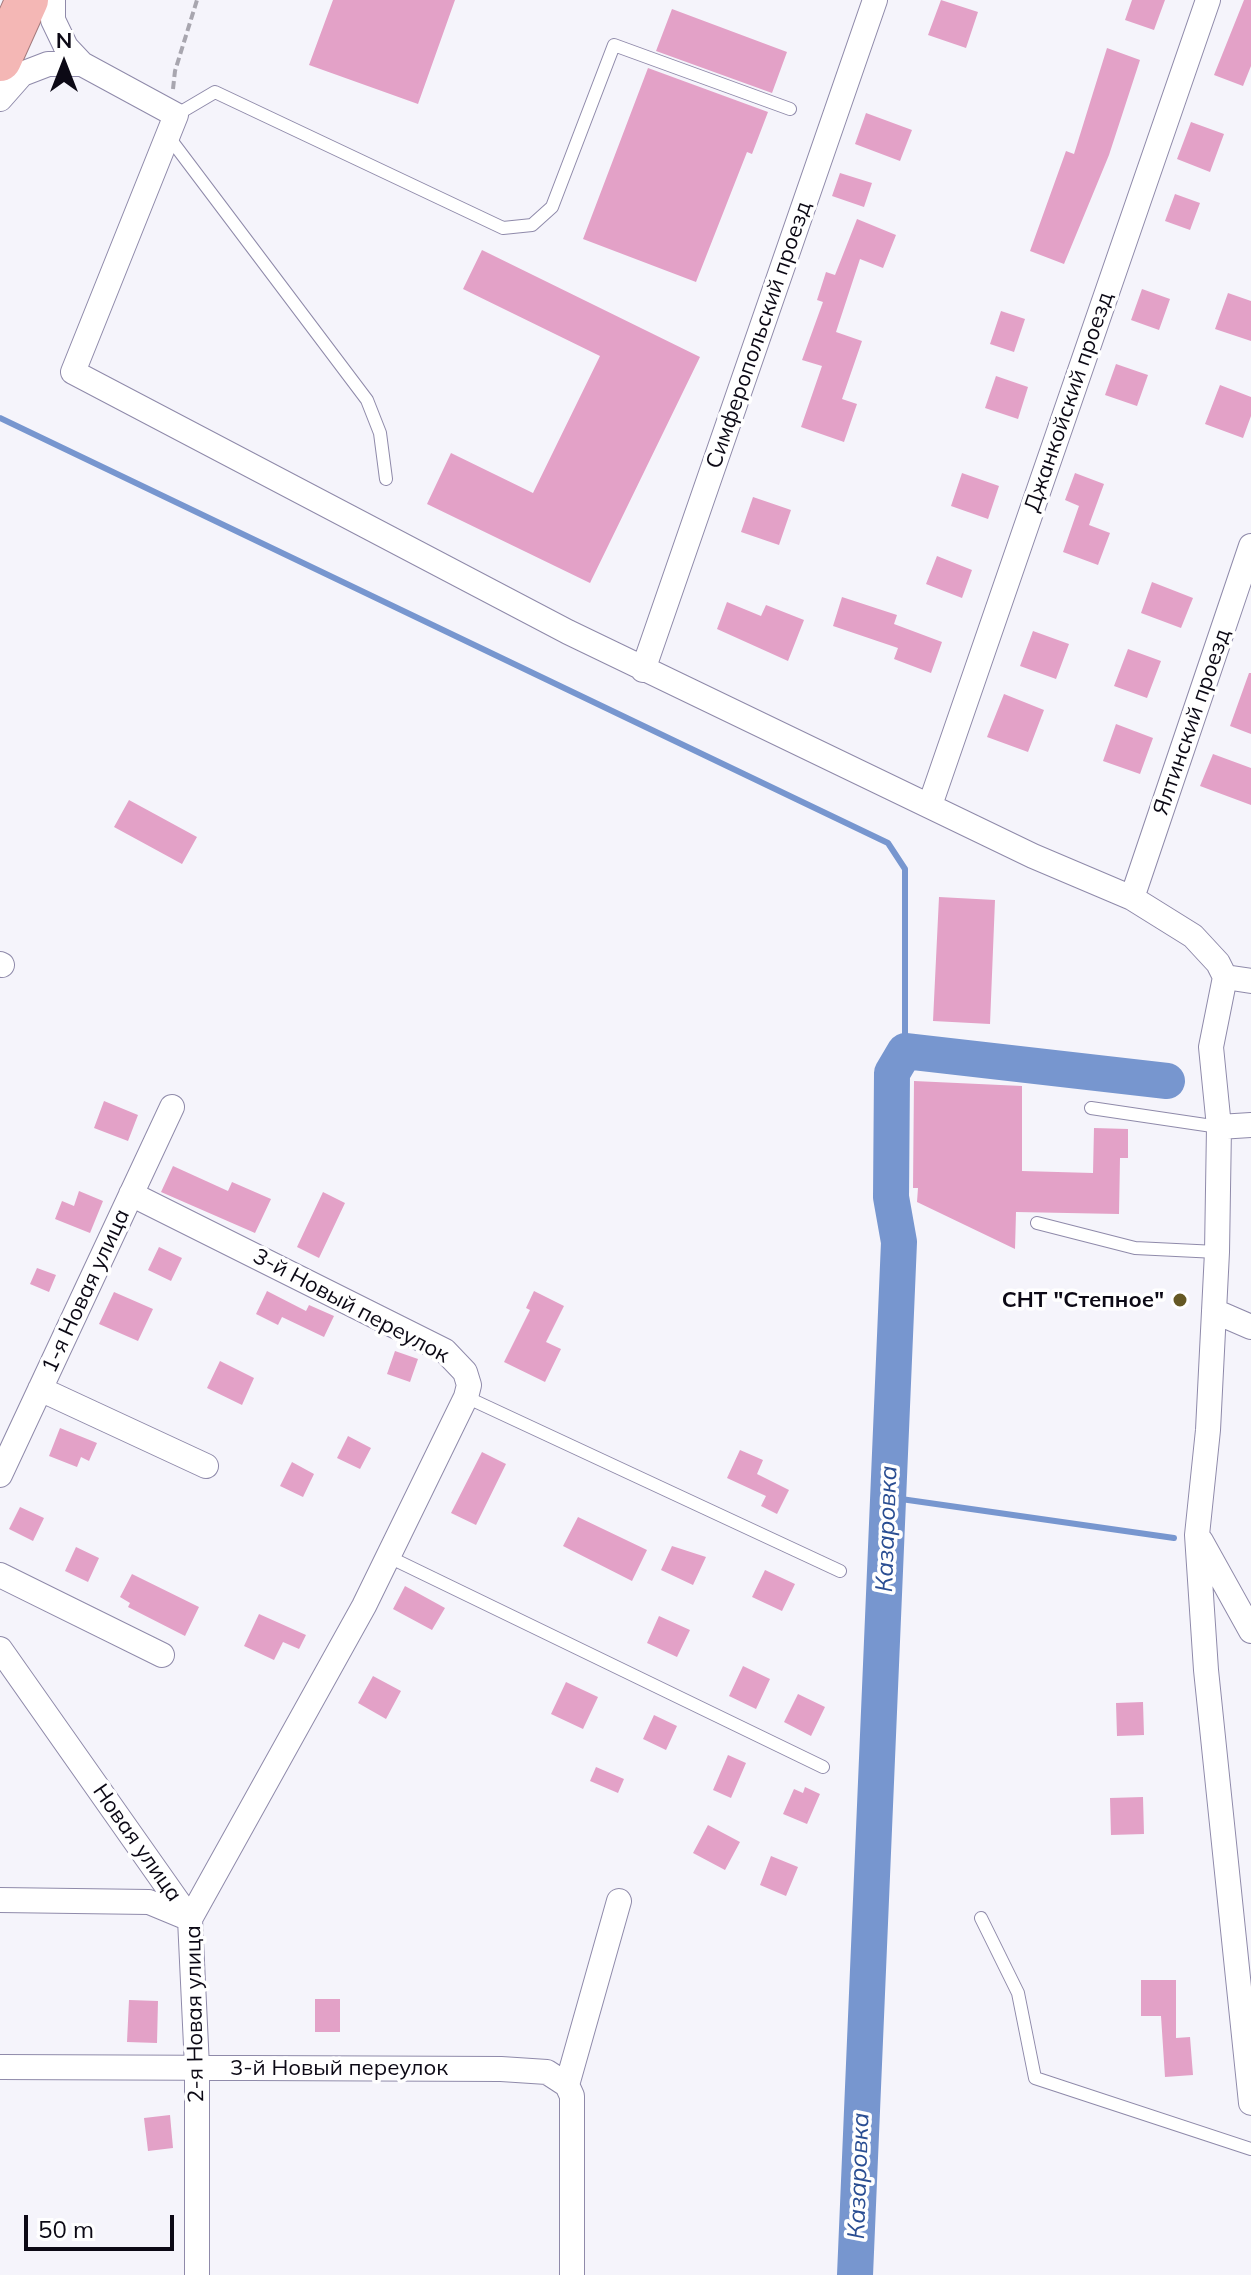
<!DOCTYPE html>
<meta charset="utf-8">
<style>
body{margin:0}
#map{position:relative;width:1251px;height:2275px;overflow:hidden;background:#f5f4fb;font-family:Mulish,sans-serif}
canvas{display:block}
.north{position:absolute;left:24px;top:24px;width:80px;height:80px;-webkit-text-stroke:6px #fff;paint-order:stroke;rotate:0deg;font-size:22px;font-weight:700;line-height:32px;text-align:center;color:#0c0915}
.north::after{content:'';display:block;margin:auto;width:28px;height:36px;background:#0c0915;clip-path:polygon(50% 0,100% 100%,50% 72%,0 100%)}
.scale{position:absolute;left:24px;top:2215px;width:150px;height:36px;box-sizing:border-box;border:4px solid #0c0915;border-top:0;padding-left:10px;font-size:24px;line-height:28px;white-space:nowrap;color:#0c0915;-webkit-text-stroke:6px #fff;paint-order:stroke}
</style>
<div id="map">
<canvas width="1251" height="2275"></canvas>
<div class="north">N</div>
<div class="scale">50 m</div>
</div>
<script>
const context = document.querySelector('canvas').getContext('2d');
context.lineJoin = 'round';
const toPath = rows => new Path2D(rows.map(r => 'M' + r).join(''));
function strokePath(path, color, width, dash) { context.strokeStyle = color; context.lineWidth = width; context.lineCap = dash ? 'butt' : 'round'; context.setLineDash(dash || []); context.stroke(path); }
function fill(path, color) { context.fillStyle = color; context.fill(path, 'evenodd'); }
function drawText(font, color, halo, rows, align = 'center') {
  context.font = font + ' Mulish,sans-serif'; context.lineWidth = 7; context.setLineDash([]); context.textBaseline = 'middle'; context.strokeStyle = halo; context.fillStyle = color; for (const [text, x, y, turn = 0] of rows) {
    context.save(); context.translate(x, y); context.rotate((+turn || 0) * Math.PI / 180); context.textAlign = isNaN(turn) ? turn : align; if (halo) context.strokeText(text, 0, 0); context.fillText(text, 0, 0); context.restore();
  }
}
const stream = toPath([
 [0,418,888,843,905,869,905,1051],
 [887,1497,1174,1538]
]);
const river = toPath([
 [855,2275,899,1242,891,1197,892,1073,905,1051,1167,1081]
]);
const building = toPath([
 [333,0,455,0,418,104,309,65],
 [941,0,978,12,966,48,928,35],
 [1132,0,1165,0,1154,30,1125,20],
 [1244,0,1251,0,1251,66,1243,86,1214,75],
 [672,9,787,52,772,93,656,51],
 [1107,48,1140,60,1109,155,1064,264,1030,251,1066,151,1074,154],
 [648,68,768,112,752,154,747,152,696,282,583,239],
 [866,113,912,130,900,161,855,144],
 [1191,122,1224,134,1210,172,1177,159],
 [840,173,872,183,864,207,832,196],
 [1175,194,1200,203,1190,230,1165,221],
 [857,219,896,235,883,268,860,259,836,332,862,341,842,399,857,404,844,442,801,427,822,366,802,360,823,302,817,300,826,272,835,275],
 [482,250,700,357,590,583,427,504,451,453,533,493,600,356,463,289],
 [1142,289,1170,299,1159,330,1131,320],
 [1228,293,1251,301,1251,341,1215,329],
 [1001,311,1025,319,1014,352,990,344],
 [1116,364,1148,375,1137,406,1105,395],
 [996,376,1028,387,1018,419,985,408],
 [1220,385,1251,397,1251,416,1243,438,1205,424],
 [962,473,999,486,988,519,951,506],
 [1075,473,1104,484,1089,525,1110,533,1098,565,1063,552,1079,506,1065,500],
 [753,497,791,510,779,545,741,532],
 [937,556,972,570,962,598,926,584],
 [1152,582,1193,598,1181,628,1141,613],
 [842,597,897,615,894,624,942,642,931,673,894,659,898,648,833,626],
 [727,602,761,616,766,605,804,620,788,661,717,629],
 [1033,631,1069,644,1056,679,1020,666],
 [1128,649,1161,661,1147,698,1114,686],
 [1249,673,1251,673,1251,734,1230,726],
 [1004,694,1044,710,1028,752,987,737],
 [1116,724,1153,738,1140,774,1103,761],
 [1213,754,1251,768,1251,805,1200,786],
 [129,800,197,837,182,864,114,827],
 [939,897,995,900,990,1024,933,1021],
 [914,1081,1022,1086,1022,1171,1093,1173,1094,1128,1128,1129,1128,1158,1120,1158,1119,1214,1016,1212,1015,1249,917,1202,918,1188,913,1188],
 [104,1101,138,1115,128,1141,94,1128],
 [173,1166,228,1191,232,1182,271,1199,255,1233,161,1192],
 [79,1191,103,1201,90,1233,55,1219,62,1201,74,1206],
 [323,1192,345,1203,319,1258,297,1247],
 [159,1247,182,1258,171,1281,148,1270],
 [37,1268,56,1275,49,1292,30,1284],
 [267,1291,306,1311,309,1305,334,1316,324,1337,282,1317,278,1325,256,1314],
 [534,1291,564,1306,546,1342,561,1349,545,1382,504,1362,530,1310,526,1308],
 [114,1292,153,1309,138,1341,99,1324],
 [395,1351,418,1359,410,1382,387,1374],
 [220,1361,254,1378,242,1405,207,1388],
 [60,1428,97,1443,89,1461,81,1457,77,1467,49,1456],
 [348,1436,371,1448,360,1469,337,1458],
 [740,1450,763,1460,757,1474,789,1490,777,1514,761,1506,766,1496,727,1478],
 [482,1452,506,1464,476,1525,451,1513],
 [292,1462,314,1474,303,1497,280,1486],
 [20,1507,44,1518,33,1541,9,1529],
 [578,1517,647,1550,632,1581,563,1546],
 [672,1546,706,1557,693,1585,661,1570],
 [76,1547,99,1558,88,1582,65,1571],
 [765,1570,795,1584,782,1611,752,1597],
 [132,1574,199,1607,185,1636,128,1607,130,1603,120,1597],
 [405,1586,445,1608,432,1630,393,1609],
 [259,1614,306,1635,299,1649,283,1642,274,1660,244,1646],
 [659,1616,690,1630,677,1657,647,1643],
 [743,1666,770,1679,756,1709,729,1696],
 [373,1676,401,1691,386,1719,358,1703],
 [566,1682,598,1697,583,1729,551,1714],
 [798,1694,825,1707,811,1736,784,1722],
 [1143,1702,1144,1735,1117,1736,1116,1703],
 [654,1715,677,1726,666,1750,643,1739],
 [728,1755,746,1763,731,1798,713,1790],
 [596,1767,624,1779,618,1793,590,1781],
 [805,1787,820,1794,807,1824,783,1814,794,1789,803,1793],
 [1143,1797,1144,1834,1111,1835,1110,1798],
 [708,1825,740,1842,725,1870,693,1853],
 [771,1856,798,1867,786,1896,760,1885],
 [1141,1980,1176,1980,1176,2038,1190,2037,1193,2075,1165,2077,1161,2016,1141,2016],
 [315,1999,340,1999,340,2032,315,2032],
 [129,2000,158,2001,157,2043,127,2042],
 [170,2115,173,2148,148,2151,144,2118]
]);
const path = toPath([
 [173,89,175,71,197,0]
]);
const lane = toPath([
 [176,115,215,92,503,228,532,225,552,207,614,45,790,109],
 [168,136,367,400,380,433,386,479],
 [1091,1108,1219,1127],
 [1037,1223,1135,1248,1217,1252],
 [466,1397,840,1571],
 [389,1557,823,1767],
 [981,1918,1018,1993,1035,2078,1251,2149]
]);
const street = toPath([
 [53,0,53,20,66,47,82,64,176,115,73,372,568,632,1033,856,1132,898,1193,936,1218,963,1225,977,1211,1047,1219,1127,1217,1252,1208,1430,1197,1535,1206,1670,1251,2103],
 [0,99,22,74,48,64,82,64],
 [643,670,875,0],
 [930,805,1208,0],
 [1132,898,1251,546],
 [0,964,2,965],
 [1225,977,1251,981],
 [1219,1127,1251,1125],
 [131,1194,445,1351,465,1372,469,1385,466,1397,364,1606,190,1919,197,2067,197,2275],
 [1214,1311,1251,1327],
 [40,1389,206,1466],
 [0,1475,172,1107],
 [1201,1541,1251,1631],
 [0,1575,162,1655],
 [0,1649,190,1919,149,1902,0,1900],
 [0,2067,501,2069,547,2072,567,2085,572,2096,572,2275],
 [567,2085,619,1901]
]);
const highway = toPath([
 [0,60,27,0]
]);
const markers = [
 [1180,1300,8,"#655824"]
];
const streetNames = [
 ["Симферопольский проезд",759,335,-71],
 ["Джанкойский проезд",1069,402,-71],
 ["Ялтинский проезд",1192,722,-71],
 ["1-я Новая улица",86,1291,-65],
 ["3-й Новый переулок",351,1306,28],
 ["Новая улица",137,1843,55],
 ["2-я Новая улица",195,2014,-91],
 ["3-й Новый переулок",339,2068]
];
const poiNames = [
 ["СНТ \"Степное\"",1164,1300]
];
const waterNames = [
 ["Казаровка",887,1529,-88],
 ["Казаровка",859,2176,-88]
];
strokePath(stream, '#7796cf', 6);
strokePath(river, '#7796cf', 36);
fill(building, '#e3a1c7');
strokePath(lane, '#8f8aaa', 14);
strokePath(street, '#8f8aaa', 26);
strokePath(highway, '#a37a7d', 44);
strokePath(path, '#a8a6af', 4, [8, 4]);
strokePath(lane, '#fff', 12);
strokePath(street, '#fff', 24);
strokePath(highway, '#f4b7b5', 42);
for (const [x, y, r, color] of markers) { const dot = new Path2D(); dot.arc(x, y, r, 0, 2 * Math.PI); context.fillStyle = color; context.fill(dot); strokePath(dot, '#fff', 3); }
drawText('22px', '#0c0915', '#fff', streetNames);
drawText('bold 22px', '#0c0915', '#fff', poiNames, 'right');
drawText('italic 24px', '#294d92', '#fff', waterNames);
</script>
